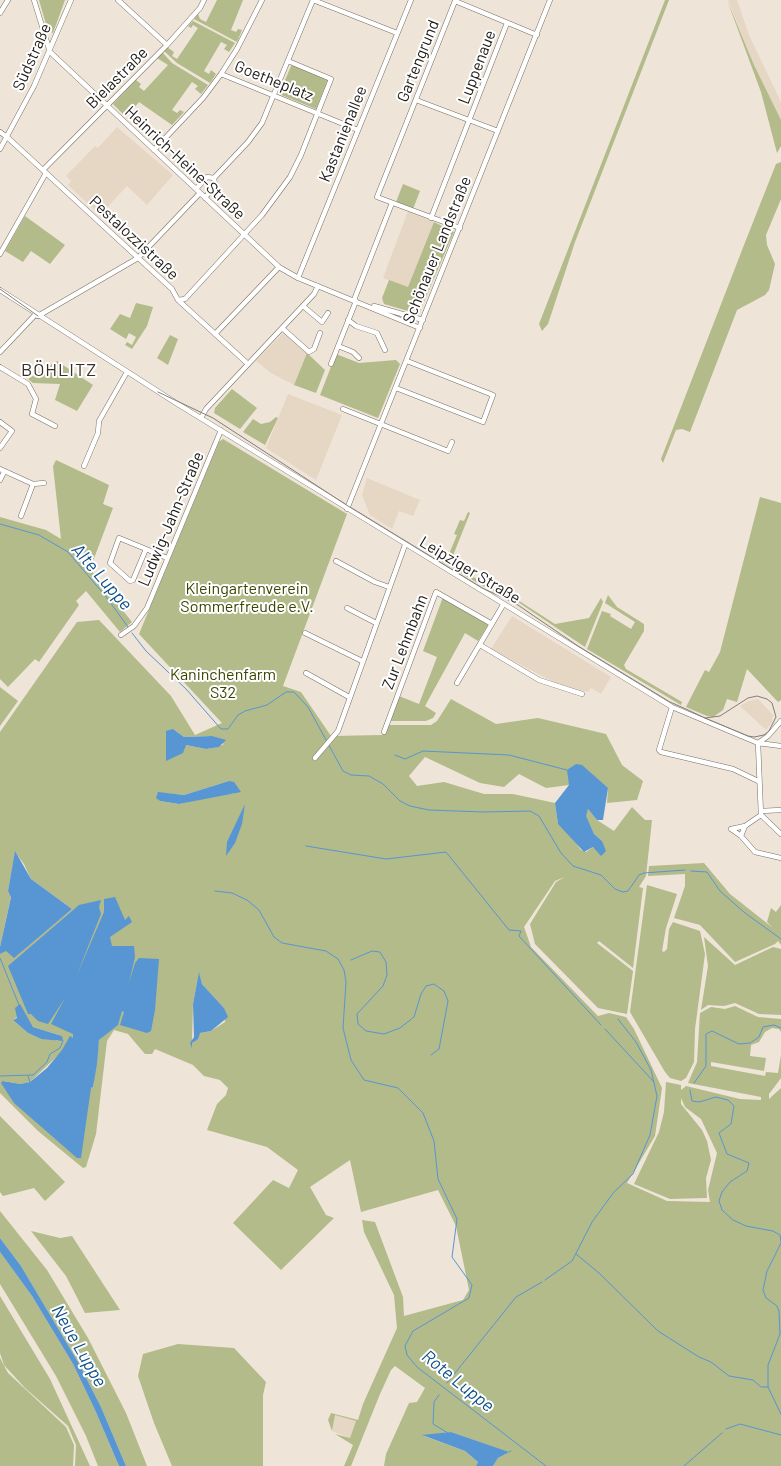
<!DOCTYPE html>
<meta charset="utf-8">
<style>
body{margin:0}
canvas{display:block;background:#eee4d8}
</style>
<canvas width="781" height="1466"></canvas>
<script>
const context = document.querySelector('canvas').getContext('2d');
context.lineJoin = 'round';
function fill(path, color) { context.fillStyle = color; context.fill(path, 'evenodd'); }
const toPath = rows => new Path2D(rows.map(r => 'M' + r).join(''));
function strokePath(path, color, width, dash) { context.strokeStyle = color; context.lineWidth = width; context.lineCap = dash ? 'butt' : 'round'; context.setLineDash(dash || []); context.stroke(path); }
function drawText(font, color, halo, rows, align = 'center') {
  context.font = font + ' Barlow,sans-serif'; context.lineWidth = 4; context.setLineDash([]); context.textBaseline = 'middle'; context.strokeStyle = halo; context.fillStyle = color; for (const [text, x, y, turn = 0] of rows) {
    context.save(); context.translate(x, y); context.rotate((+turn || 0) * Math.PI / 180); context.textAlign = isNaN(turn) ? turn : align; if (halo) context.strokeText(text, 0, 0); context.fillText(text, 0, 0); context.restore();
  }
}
const built = toPath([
 [728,0,737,0,749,35,781,102,781,120,754,65],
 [117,127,173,175,147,205,127,186,100,215,68,185,71,181,66,176,95,146,98,148],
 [408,211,434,222,408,288,383,278],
 [284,332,307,353,294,385,271,373,256,361],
 [288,394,342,415,316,480,266,448],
 [367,478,420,500,413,516,399,511,392,529,370,515,362,495],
 [512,616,611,677,601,694,591,688,588,692,585,691,583,693,557,684,491,649],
 [758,699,773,715,772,722,766,730,740,706,749,701],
 [335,1415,356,1421,350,1438,332,1431]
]);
const green = toPath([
 [39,0,65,0,53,33,48,31],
 [217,0,243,0,231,30,236,32,238,29,242,30,237,42,194,19,198,14,200,19,206,22],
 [665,0,669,0,575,242,548,324,542,331,539,324],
 [727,0,754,65,781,120,781,146,777,153,761,92],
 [193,21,235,43,229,52,224,49,227,45,221,42,204,71,209,74,211,70,216,74,210,83,177,63,164,51,167,47,174,52,172,56,177,59,198,28,193,25,191,28,188,26],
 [162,52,172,63,208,85,201,94,195,89,198,86,192,82,172,110,177,113,180,110,184,112,172,125,139,102,126,117,113,104,136,80,141,84,139,87,144,91,168,65,157,58],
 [292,64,328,79,316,109,279,94],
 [781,162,781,199,766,235,767,245,775,264,769,290,765,295,737,310,690,432,682,429,676,430,663,463,661,459,744,245,776,164],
 [403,184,420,191,413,209,396,202],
 [25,216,65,245,50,264,31,251,23,262,5,251],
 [434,222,454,232,420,311,415,313,384,304,382,298,389,280,408,287],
 [136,303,153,307,147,326,132,349,125,345,127,342,132,345,136,337,129,333,126,339,110,329,120,314,130,318],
 [170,335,178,339,168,365,157,358],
 [307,353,325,370,316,393,294,385],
 [336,354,359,363,396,360,400,364,378,418,320,395],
 [57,361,93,385,77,411,55,400,60,384,33,383,28,379],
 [232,389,257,408,240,429,214,413,215,408],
 [276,417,278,418,265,445,243,432,253,419,261,424,270,422],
 [223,439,347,514,283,686,301,692,331,736,382,735,389,725,431,725,437,721,451,699,496,724,538,718,606,734,622,765,643,781,637,800,607,803,608,788,569,785,546,788,519,774,504,787,480,783,425,757,409,776,417,786,444,782,484,794,513,794,555,803,558,824,567,831,581,850,586,852,593,847,597,849,602,841,594,834,585,816,588,809,597,820,614,831,632,807,645,820,652,820,646,876,639,887,643,888,633,968,599,941,597,943,633,971,627,1014,598,1008,535,944,530,924,556,882,565,877,555,881,524,927,531,947,598,1016,609,1013,626,1017,634,1029,662,1088,655,1136,627,1183,667,1201,710,1202,708,1190,717,1153,701,1119,685,1107,681,1098,681,1104,702,1130,707,1141,711,1160,706,1178,707,1198,670,1199,634,1184,659,1132,664,1112,666,1082,681,1085,681,1090,686,1086,740,1099,761,1100,761,1097,688,1083,697,1062,700,1013,711,1007,725,1009,735,1006,758,1017,781,1019,781,1032,779,1029,772,1028,765,1032,759,1042,751,1045,750,1056,766,1058,764,1071,711,1062,711,1066,765,1076,766,1072,778,1073,781,1055,781,1078,769,1094,769,1099,781,1088,781,1466,493,1466,498,1458,508,1452,451,1432,424,1436,465,1451,478,1462,476,1466,384,1466,386,1454,409,1403,417,1402,425,1388,395,1366,391,1370,380,1394,351,1466,344,1466,353,1445,335,1434,350,1438,356,1421,335,1415,332,1431,328,1420,331,1413,358,1420,363,1404,397,1328,394,1295,364,1232,362,1220,375,1222,403,1297,404,1316,463,1300,469,1290,456,1226,438,1190,361,1212,350,1160,310,1187,326,1215,334,1218,281,1270,233,1223,273,1180,289,1188,298,1170,267,1147,207,1130,217,1104,226,1095,228,1088,220,1080,204,1076,193,1065,155,1049,152,1054,145,1054,128,1034,114,1030,107,1041,96,1134,86,1167,83,1168,38,1131,0,1093,0,954,6,950,14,957,72,909,31,879,24,864,15,852,8,891,11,896,0,947,0,732,77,622,99,620,171,696,195,735,222,723,139,634,219,442],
 [173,729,184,737,212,736,224,744,218,747,206,749,186,745],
 [229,781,233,794,223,794,179,804,160,801,157,798,163,793,184,795],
 [90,955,111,1028,99,1040,93,1087,91,1088,2,1083,4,1081,20,1084,30,1082,77,1037,65,995],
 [199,973,202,984,224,1008,225,1022,211,1031,200,1033,192,1043,193,1004],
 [23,1012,33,1027,62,1036,58,1041,49,1038,41,1039,28,1033,13,1020],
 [56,460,109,485,103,504,113,508,90,569,132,622,120,632,86,591,76,601,79,605,39,662,35,659,8,687,0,679,0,517,46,530,61,539,53,466],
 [760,497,781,503,781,700,778,702,747,669,737,702,727,699,723,710,713,717,707,716,686,707,705,670,709,672,720,652],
 [468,512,470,513,452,558,455,564,471,576,513,597,555,624,589,618,601,598,603,602,585,647,518,602,483,586,442,562,445,553,449,554,457,535,454,534,460,520,464,521],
 [608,595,617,607,644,624,644,631,624,665,626,669,682,702,681,705,587,649,602,611,611,614,610,616,631,629,635,622,605,603],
 [443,597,488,625,478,641,465,633,425,706,436,713,433,718,426,721,389,721,399,696,419,704,437,657,423,651],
 [0,687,18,701,0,726],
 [704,863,730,894,773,928,767,922,771,908,776,912,781,905,781,945,778,941,775,944,735,962,700,925,674,918,685,886,685,874,648,876,649,866],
 [647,885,677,894,666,928,662,951,664,952,667,949,669,929,673,922,700,931,705,954,695,1029,694,1062,686,1078,681,1081,670,1078,665,1072,630,1012],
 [704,937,735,965,773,947,781,949,781,1015,759,1014,735,1003,724,1006,708,1005,701,1010,708,966],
 [0,1116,65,1182,45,1201,34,1188,3,1196,0,1192],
 [0,1211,47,1270,88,1338,126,1413,147,1466,126,1466,101,1407,78,1362,21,1266,0,1238],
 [31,1231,60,1238,72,1236,120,1310,85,1313,66,1276],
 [0,1252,32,1296,73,1364,95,1410,119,1466,98,1466,86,1436,56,1376,0,1284],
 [0,1296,50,1379,90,1466,75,1466,76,1445,68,1426,25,1388,4,1365,0,1353],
 [178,1344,234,1348,266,1382,263,1395,263,1466,172,1466,154,1423,138,1376,143,1354],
 [0,1358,8,1373,66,1427,74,1445,73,1466,0,1466]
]);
const water = toPath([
 [173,729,184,737,212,736,226,740,219,747,206,749,186,745,183,753,166,761,166,731],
 [576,764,582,765,608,788,603,820,597,820,588,809,586,816,594,834,602,841,606,851,601,856,593,847,584,852,558,824,555,803,569,785,567,770],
 [229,781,234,782,241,792,179,804,160,801,156,798,158,792,184,795],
 [245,804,242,824,235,843,226,856,227,842],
 [15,851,31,879,72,909,14,958,6,951,0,954,0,947,11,897,8,891],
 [115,897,125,920,129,916,132,922,110,937,112,946,134,946,135,957,129,983,135,963,139,958,159,959,155,1010,151,1031,147,1033,120,1025,124,1012,122,1011,118,1025,99,1040,97,1064,93,1087,91,1088,81,1158,77,1158,14,1103,1,1083,3,1081,20,1084,30,1082,47,1068,62,1050,70,1036,73,1038,73,1034,51,1024,65,998,48,1024,38,1021,31,1014,28,1014,8,966,79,905,101,900,99,907,101,914,76,977,104,912,104,899],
 [199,972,202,984,224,1008,228,1017,211,1031,200,1033,198,1039,192,1043,192,1048,190,1043,194,1037,193,1004],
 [20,1004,33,1027,62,1036,63,1041,41,1039,28,1033,13,1020,17,1018,15,1008],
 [0,1238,21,1266,78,1362,101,1407,126,1466,119,1466,95,1410,73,1364,32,1296,0,1252],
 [451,1432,509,1452,498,1458,493,1466,476,1466,478,1462,465,1451,422,1435]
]);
const stream = toPath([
 [0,524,39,535,68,552,107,598,128,627],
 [132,633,146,651,186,689,221,729,228,729,238,715,245,711,267,705,286,692,294,692,308,707,343,771,351,775,369,776,383,784,400,801,410,806,429,810,484,812,530,811,539,816,561,853,573,866,601,875,615,889,623,892,628,891,639,875,644,873,685,870],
 [395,755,405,759,423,751,509,755,567,770],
 [306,846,386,859,446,852,509,930,521,931,519,936,601,1025],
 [691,871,707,872,720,891,745,913,781,939],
 [215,891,232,893,247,900,259,910,274,937,282,943,326,951,338,959,344,970,346,982,343,1028,351,1060,364,1080,398,1088,423,1113,434,1141,438,1179,457,1219,452,1257,472,1285,469,1298,413,1331,405,1346,407,1355,417,1367,546,1466],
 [0,958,19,1005],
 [351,960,372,951,380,952,386,962,387,975,383,986,357,1014,358,1024,366,1031,384,1034,400,1028,414,1017,421,994,426,986,434,984,444,991,448,1001,439,1049,431,1055],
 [605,1029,654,1082],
 [0,1076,33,1075,47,1062,50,1054,60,1048,63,1041],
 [28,1076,30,1082],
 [694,1083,706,1066,706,1034,712,1031,739,1044,750,1043,759,1037,763,1027,774,1025,781,1028],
 [690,1090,692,1101,699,1102,716,1097,728,1100,734,1106,731,1124,719,1133,727,1154,749,1163,747,1171,730,1182,722,1192,719,1201,722,1210,733,1220,746,1226,773,1231,780,1235,781,1242],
 [781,1243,767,1271,763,1290,766,1298,777,1306,779,1311,780,1334,768,1365,768,1387,781,1414],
 [576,1254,599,1273,658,1331,699,1357,711,1362,729,1376,753,1380,761,1387,768,1387],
 [545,1280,572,1261,592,1222,614,1192,633,1174,650,1135,657,1096,651,1070,636,1042,618,1019],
 [447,1383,516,1297,542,1282],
 [439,1395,434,1402,433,1424,448,1433],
 [726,1429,740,1424,781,1435],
 [509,1452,511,1451],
 [684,1466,722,1433]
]);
const minor = toPath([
 [34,0,50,52,279,267,298,278,420,328],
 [118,0,167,45],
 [313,0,397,33],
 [0,13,8,0],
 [221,74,358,130],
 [416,100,498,131],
 [0,132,7,137,172,289,178,300,248,364],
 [0,149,34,86,71,0],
 [154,150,203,98,221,74,237,49,262,0],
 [43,170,167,45,200,8,204,0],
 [196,189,207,177,214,178],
 [205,198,215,185,214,178,248,142,262,123,313,0],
 [431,218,507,23],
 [460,228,377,197,455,1,537,35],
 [0,254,46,173],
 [298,278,411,0],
 [0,290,176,403,672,707,758,743,781,746],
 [178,300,185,299,262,215,290,177,301,155,331,79,288,61],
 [354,300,392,203],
 [303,306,322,322,328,313],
 [374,306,423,320],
 [38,316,138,258,200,193],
 [348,320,356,326,377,333,385,350],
 [282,328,309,352,314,349,320,333],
 [215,334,279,267],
 [338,346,353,352,359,358],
 [0,352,35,315],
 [331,364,356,301],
 [0,367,28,384,36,399,32,414,55,426],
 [396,388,483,422,493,395,407,361],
 [343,409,448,451,452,442],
 [201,418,206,409,314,294,318,286],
 [0,422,12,431,0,448],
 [84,466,98,433,99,421,127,372],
 [0,469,33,484,44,483],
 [0,480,4,472],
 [347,509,550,0],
 [21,516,33,484],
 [146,549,133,580,130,581,110,563,119,538,146,549,167,558],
 [336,561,375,582,389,587],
 [347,608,376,623],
 [305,633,362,661],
 [121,635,134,626,147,608,221,430],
 [480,645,539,680,582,694],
 [306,673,349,697],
 [457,683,503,605],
 [672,707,659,750,661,752,733,769,758,781],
 [384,732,436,592,492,624],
 [758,743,761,815,781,834],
 [758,743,768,736,781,721],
 [315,758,338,731,405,545],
 [761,811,781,810],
 [731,829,745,826,761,815],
 [731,829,741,836,745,826],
 [741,836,755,852,781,858]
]);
const tram = toPath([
 [0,289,38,316],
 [158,392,213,418,348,506,482,588,515,603,578,646,670,702,686,709,705,718,748,736,754,737,764,735,769,731,776,717,772,703,767,699,757,696,748,698,720,716,705,718]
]);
const streetNames = [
 ["Südstraße",32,57,-66],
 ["Gartengrund",418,61,-68],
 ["Luppenaue",477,67,-69],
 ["Bielastraße",117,78,-45],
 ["Goetheplatz",274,81,22],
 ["Kastanienallee",343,134,-68],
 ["Heinrich-Heine-Straße",185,163,43],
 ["Pestalozzistraße",134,238,43],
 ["Schönauer Landstraße",437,250,-68],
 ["Ludwig-Jahn-Straße",171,519,-67],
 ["Leipziger Straße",470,570,31],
 ["Zur Lehmbahn",405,642,-69]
];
const parkNames = [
 ["Kleingartenverein",247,589],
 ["Sommerfreude e.V.",247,607],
 ["Kaninchenfarm",223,675],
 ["S32",223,693]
];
const neighbourhoodNames = [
 ["BÖHLITZ",59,370]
];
const waterNames = [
 ["Alte Luppe",102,577,49],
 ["Neue Luppe",79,1346,60],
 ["Rote Luppe",458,1381,39]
];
fill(built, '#e6d7c5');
fill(green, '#b2bb89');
fill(water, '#5895d3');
strokePath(stream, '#5895d3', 1);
strokePath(minor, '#787065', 5.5);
strokePath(minor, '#fff', 4.5);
strokePath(tram, '#857e76', 1);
drawText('16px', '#1e1a16', '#fff', streetNames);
drawText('16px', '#3d4400', '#fff', parkNames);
context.letterSpacing = '1px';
drawText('18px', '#383027', '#fff', neighbourhoodNames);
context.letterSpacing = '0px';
drawText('italic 18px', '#0e518b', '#fff', waterNames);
</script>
